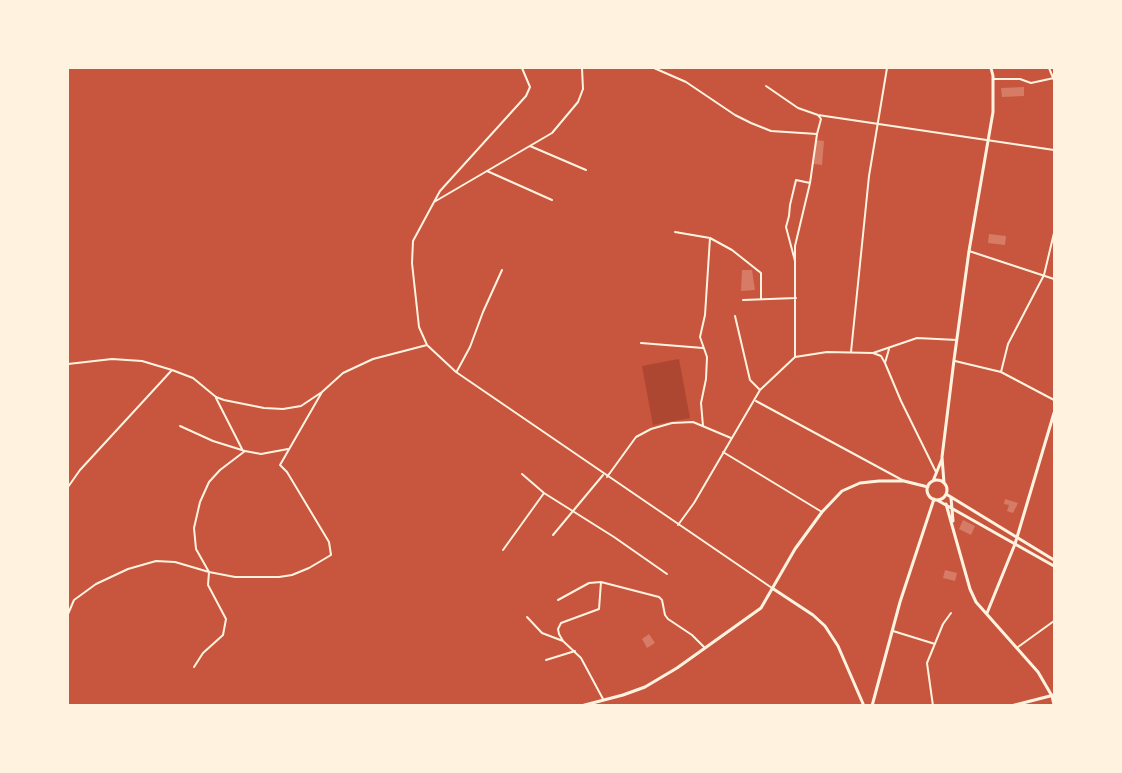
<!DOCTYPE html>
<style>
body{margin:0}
#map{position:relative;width:1122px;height:773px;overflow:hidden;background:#c8553d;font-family:"Roboto Serif",serif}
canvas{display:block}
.frame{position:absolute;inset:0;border:69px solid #fff3e0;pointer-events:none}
</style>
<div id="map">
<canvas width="1122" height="773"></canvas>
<div class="frame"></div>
</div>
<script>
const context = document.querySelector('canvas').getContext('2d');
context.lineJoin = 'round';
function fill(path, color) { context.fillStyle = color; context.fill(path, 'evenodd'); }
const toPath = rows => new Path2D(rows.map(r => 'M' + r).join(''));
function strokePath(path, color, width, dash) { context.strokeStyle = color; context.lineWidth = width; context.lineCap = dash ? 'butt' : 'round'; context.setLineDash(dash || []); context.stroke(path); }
const green = toPath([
 [679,359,690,418,653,425,642,366]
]);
const building = toPath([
 [1024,87,1024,96,1002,97,1001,88],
 [816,140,824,141,822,165,814,164],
 [989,234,1006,236,1005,245,988,243],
 [742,270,752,270,755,290,741,291],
 [1005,499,1018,503,1013,513,1007,511,1009,505,1004,504],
 [963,520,975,526,971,535,959,529],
 [945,570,957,573,955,581,943,578],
 [649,634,655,643,647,648,642,639]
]);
const minor = toPath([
 [582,68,583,89,578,102,552,133,434,202,413,241,412,263,419,327,427,345,456,372,772,588],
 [654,68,686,82,735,115,751,123,771,131,817,134],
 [1049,68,1054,80],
 [993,79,1020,79,1031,83,1054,78],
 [766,86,798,108,818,115,1054,150],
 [530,146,586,170],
 [487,171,552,200],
 [434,202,440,191,526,96,530,87,522,68],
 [675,232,710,238,732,250,761,273,761,299],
 [969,251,1054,279],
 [795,261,786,227,789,216,790,205,796,180,810,183],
 [743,300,796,298],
 [735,316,750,380,760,390],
 [641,343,703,348],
 [851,352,869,176,887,68],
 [873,353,881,356,885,363,901,401,936,472],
 [795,357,795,246,810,183,817,134,821,119,818,115],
 [955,361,1001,372,1054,400],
 [885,363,889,349],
 [68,364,112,359,142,361,172,370,193,378,216,397,224,400,264,408,283,409,301,406,322,392,343,373,373,359,427,345],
 [457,371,470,347,483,312,502,270],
 [1001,372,1008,344,1044,275,1054,233],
 [216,398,242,449],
 [756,401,904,481],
 [180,426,213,441,245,451,261,454,288,449],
 [703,426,701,403,706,379,707,357,700,337,705,315,710,238],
 [723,452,822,512],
 [522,474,544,493,614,537,667,574],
 [607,477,636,437,651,429,672,423,693,422,731,438],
 [68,487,80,470,172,370],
 [678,525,694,503,760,390,795,357,827,352,873,353,917,338,957,340],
 [553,535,603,475],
 [503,550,544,493],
 [601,582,599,609,561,623,558,629,559,634,563,641,581,658,603,699],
 [558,600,589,583,601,582,659,597,662,600,665,615,668,619,692,635,705,648],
 [68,614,74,600,96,584,128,569,156,561,175,562,209,572,235,577,279,577,292,575,309,568,331,555,329,542,287,472,280,465,322,392],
 [527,617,542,633,563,641],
 [893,631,935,644],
 [1018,647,1054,621],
 [546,660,575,651],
 [194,667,203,653,223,635,226,619,208,585,209,572,196,549,194,528,200,502,209,482,220,470,245,451],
 [933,706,927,663,943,624,951,613]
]);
const tertiary = toPath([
 '927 490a10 10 0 1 1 20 0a10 10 0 1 1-20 0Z',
 [933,481,942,459],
 [944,483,942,457,954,360,969,251,993,112,993,76,991,68],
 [946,494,1054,560],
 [951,498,953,521],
 [937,500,1054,566],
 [946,504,970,589,976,602,1038,672,1052,696,1054,705],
 [772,588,813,615,825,626,838,646,864,706],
 [987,613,1015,544,1054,413],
 [581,706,623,695,645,687,677,668,761,608,795,549,822,512,842,491,860,483,879,481,904,481,928,487],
 [872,706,900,602,934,499],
 [1011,706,1054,695]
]);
fill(green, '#ae4732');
fill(building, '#d67c66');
strokePath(minor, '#fff3e0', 2);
strokePath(tertiary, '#fff3e0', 3);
</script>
